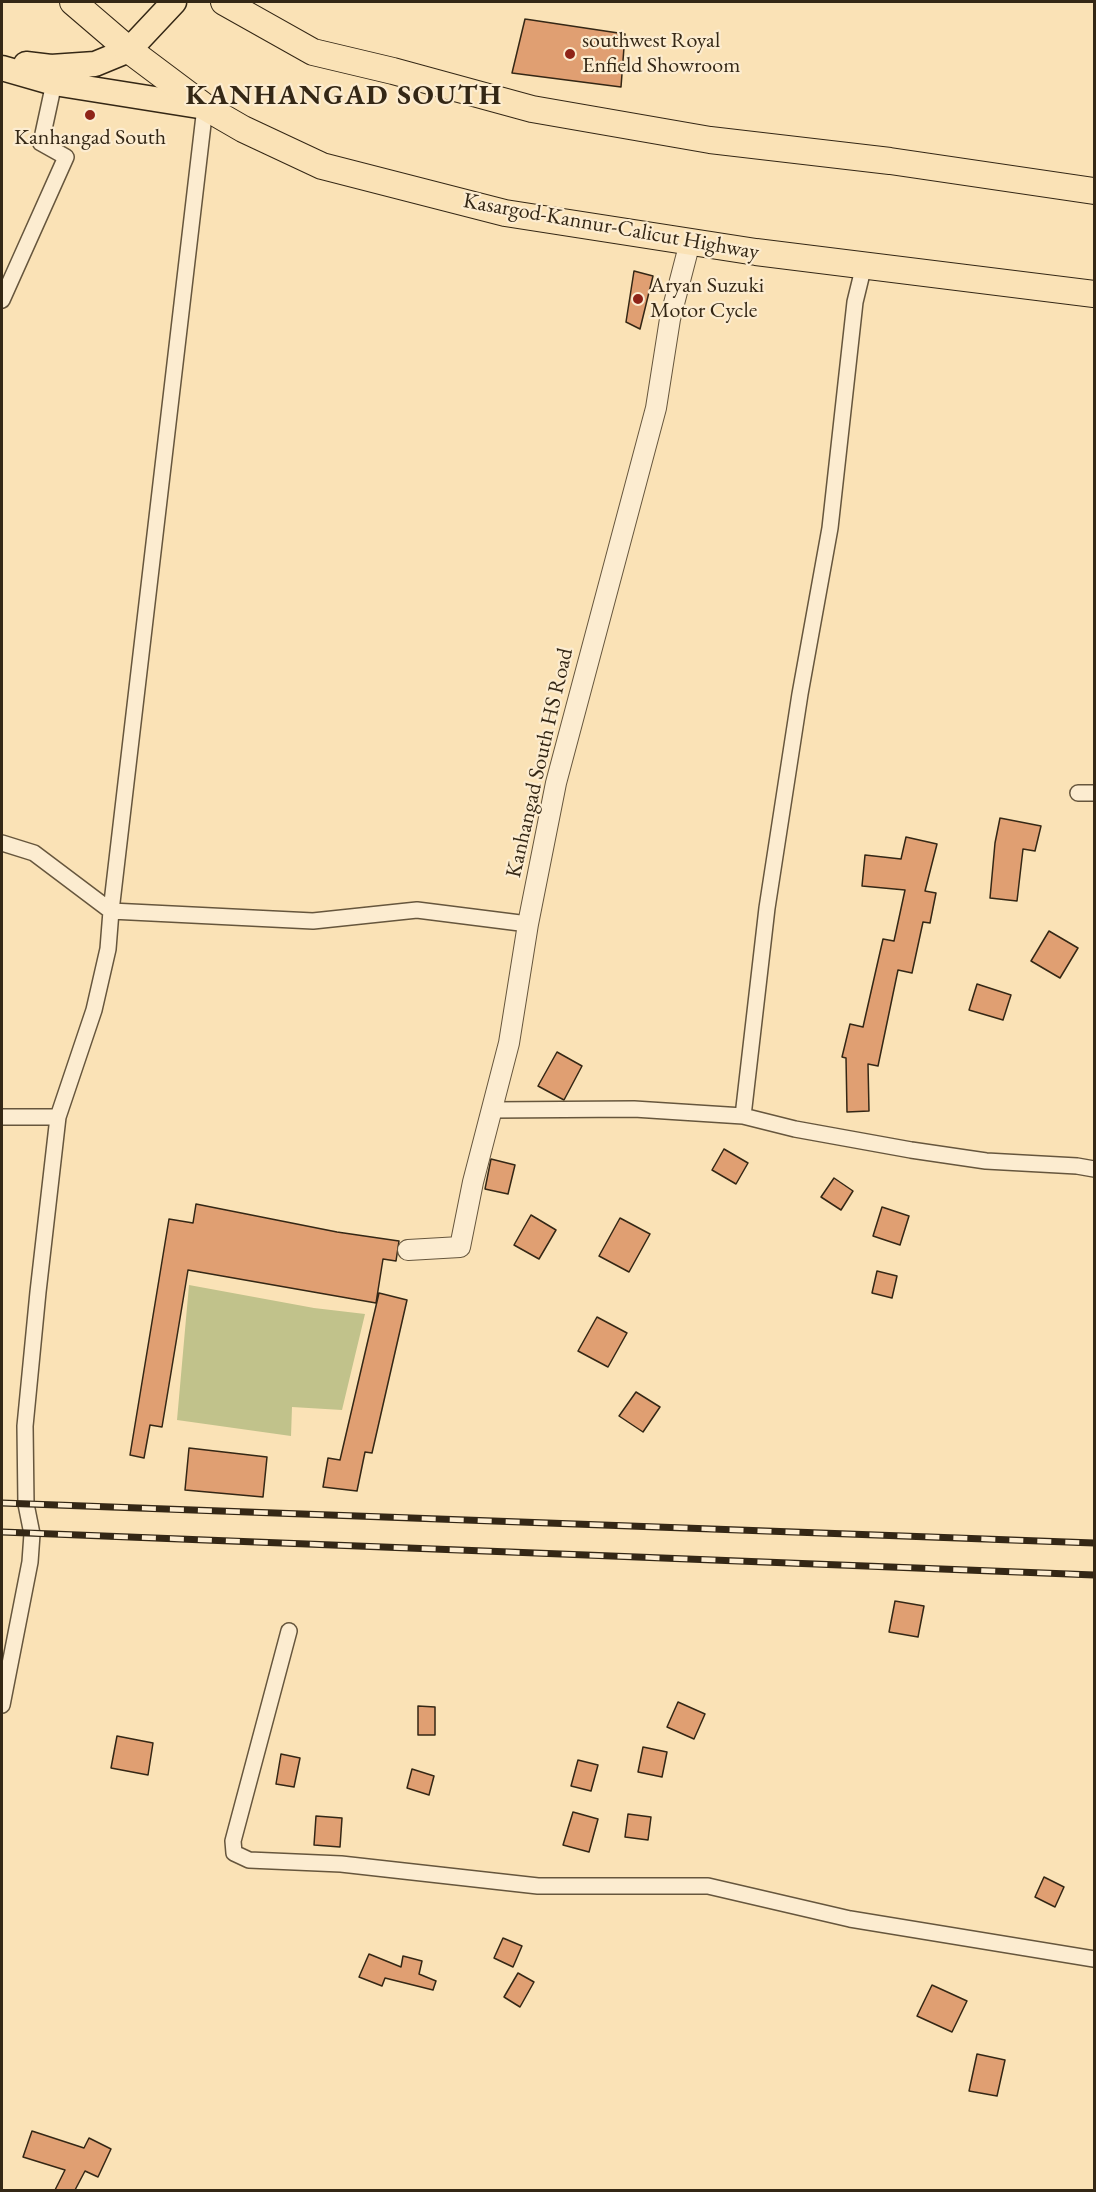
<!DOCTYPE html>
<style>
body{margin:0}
#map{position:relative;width:1096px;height:2192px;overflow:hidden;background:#fae2b6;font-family:"EB Garamond",serif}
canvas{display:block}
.frame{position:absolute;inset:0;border:3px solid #342715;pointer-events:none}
</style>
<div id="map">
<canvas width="1096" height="2192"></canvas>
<div class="frame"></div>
</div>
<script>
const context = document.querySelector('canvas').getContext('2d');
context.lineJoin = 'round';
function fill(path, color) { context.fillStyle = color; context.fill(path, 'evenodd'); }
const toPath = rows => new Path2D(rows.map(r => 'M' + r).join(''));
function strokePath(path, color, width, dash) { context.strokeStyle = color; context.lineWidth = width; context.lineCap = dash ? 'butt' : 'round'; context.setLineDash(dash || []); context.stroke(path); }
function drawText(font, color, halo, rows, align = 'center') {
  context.font = font + ' "EB Garamond",serif'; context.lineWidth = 4.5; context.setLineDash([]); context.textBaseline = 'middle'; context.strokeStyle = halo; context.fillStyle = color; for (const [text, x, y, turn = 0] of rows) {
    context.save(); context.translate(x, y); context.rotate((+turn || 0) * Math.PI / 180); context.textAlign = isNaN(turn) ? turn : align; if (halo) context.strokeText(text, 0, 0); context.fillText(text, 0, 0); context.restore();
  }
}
const green = toPath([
 [189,1285,314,1308,365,1314,342,1410,292,1407,291,1436,177,1420]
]);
const building = toPath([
 [525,19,625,34,621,87,512,73,525,19],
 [634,271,653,276,640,329,626,322,634,271],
 [1000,818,1041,826,1035,851,1023,849,1017,901,990,898,995,843,1000,818],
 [906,837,937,844,925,891,936,893,930,923,923,922,912,973,898,970,878,1066,868,1064,869,1111,847,1112,846,1058,842,1057,850,1024,863,1027,883,939,894,941,905,890,862,886,865,855,901,859,906,837],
 [1049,931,1078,948,1060,978,1031,961,1049,931],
 [977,984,1011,995,1003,1020,969,1010,977,984],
 [557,1052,582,1066,564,1100,538,1086,557,1052],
 [724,1149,748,1163,736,1184,712,1170,724,1149],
 [491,1159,515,1165,508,1194,485,1189,491,1159],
 [834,1178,853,1191,841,1210,821,1197,834,1178],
 [196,1204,337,1232,399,1241,396,1261,383,1259,376,1303,188,1270,162,1427,150,1425,144,1458,130,1455,169,1219,193,1223,196,1204],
 [882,1207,909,1216,900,1245,873,1236,882,1207],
 [531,1215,556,1230,539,1259,514,1245,531,1215],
 [620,1218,650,1234,629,1272,599,1256,620,1218],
 [877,1271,897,1276,892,1298,872,1293,877,1271],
 [379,1293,407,1300,372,1453,365,1452,357,1491,323,1487,328,1458,340,1460,379,1293],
 [597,1317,627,1333,608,1367,578,1351,597,1317],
 [636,1392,660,1407,643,1432,619,1416,636,1392],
 [189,1448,267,1457,263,1497,185,1490,189,1448],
 [895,1601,924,1606,918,1637,889,1632,895,1601],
 [678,1702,705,1714,694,1739,667,1727,678,1702],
 [418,1706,435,1707,435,1735,418,1735,418,1706],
 [117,1736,153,1743,148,1775,111,1768,117,1736],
 [643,1747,667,1752,662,1777,638,1772,643,1747],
 [281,1754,300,1758,294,1787,276,1784,281,1754],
 [578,1760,598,1765,591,1791,571,1786,578,1760],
 [412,1769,434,1776,429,1795,407,1788,412,1769],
 [573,1812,598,1819,589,1852,563,1845,573,1812],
 [628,1814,651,1817,648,1840,625,1837,628,1814],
 [316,1816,342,1818,340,1847,314,1845,316,1816],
 [1044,1877,1064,1887,1055,1907,1035,1897,1044,1877],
 [503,1938,522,1946,513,1967,494,1958,503,1938],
 [369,1954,401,1967,403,1956,422,1961,419,1974,436,1981,433,1990,385,1978,382,1986,359,1977,369,1954],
 [518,1973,534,1982,520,2007,504,1997,518,1973],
 [932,1985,967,2001,952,2032,917,2016,932,1985],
 [977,2054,1005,2060,997,2096,969,2091,977,2054],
 [32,2131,84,2148,89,2138,111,2149,98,2177,85,2171,75,2190,55,2190,65,2170,23,2157,32,2131]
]);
const minor = toPath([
 [2,300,66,157,41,143,54,83],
 [1078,793,1094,793],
 [2,843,34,853,111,911,313,921,417,910,528,924],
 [492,1110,634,1109,743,1116,795,1129,911,1150,986,1161,1077,1166,1094,1169],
 [743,1116,767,908,800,694,830,528,855,302,864,265],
 [2,1117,58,1117,38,1292,25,1426,26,1504,32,1534,30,1562,2,1705],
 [58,1117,94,1010,108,949,111,911,205,107],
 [289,1631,233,1841,234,1853,249,1860,341,1864,538,1886,708,1886,850,1919,1094,1959]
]);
const tertiary = toPath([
 [408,1250,460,1247,473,1182,509,1043,528,924,556,783,656,408,670,319,690,242]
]);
const primary = toPath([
 [26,64,51,67,95,64,129,50,174,2],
 [2,68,54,83,205,107]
]);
const trunk = toPath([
 [73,2,129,50,205,107,243,129,322,166,505,213,756,252,1094,294],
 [224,2,313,52,393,71,532,109,710,140,890,161,1094,191]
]);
const rail = toPath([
 [2,1503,1094,1543],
 [2,1532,1094,1575]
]);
const markers = [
 [570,54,6,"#8f2418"],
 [90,115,6,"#8f2418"],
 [638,299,6,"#8f2418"]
];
const poiNames = [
 ["southwest Royal",582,41],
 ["Enfield Showroom",582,66],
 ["Kanhangad South",90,138,"center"],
 ["Aryan Suzuki",650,286],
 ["Motor Cycle",650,311]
];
const streetNames = [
 ["Kasargod-Kannur-Calicut Highway",611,227,10],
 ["Kanhangad South HS Road",540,763,-77]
];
const districtNames = [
 ["KANHANGAD SOUTH",344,96]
];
fill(green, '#c1c28b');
fill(building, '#e09f72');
strokePath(building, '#342715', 1.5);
strokePath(minor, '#66563d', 18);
strokePath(tertiary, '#66563d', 22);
strokePath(primary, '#342715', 27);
strokePath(trunk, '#342715', 28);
strokePath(minor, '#fcecd0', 15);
strokePath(tertiary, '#fcecd0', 20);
strokePath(primary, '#fae2b6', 24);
strokePath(trunk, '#fae2b6', 26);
strokePath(rail, '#342715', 7);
strokePath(rail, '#fcecd0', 4.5, [14]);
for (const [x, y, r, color] of markers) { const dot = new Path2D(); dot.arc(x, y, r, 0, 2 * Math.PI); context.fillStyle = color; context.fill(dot); strokePath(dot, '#fcecd0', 2); }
drawText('22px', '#342715', '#fcecd0', poiNames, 'left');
drawText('22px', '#342715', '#fcecd0', streetNames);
context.letterSpacing = '1.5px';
drawText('bold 28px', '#342715', '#fcecd0', districtNames);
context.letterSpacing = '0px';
</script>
